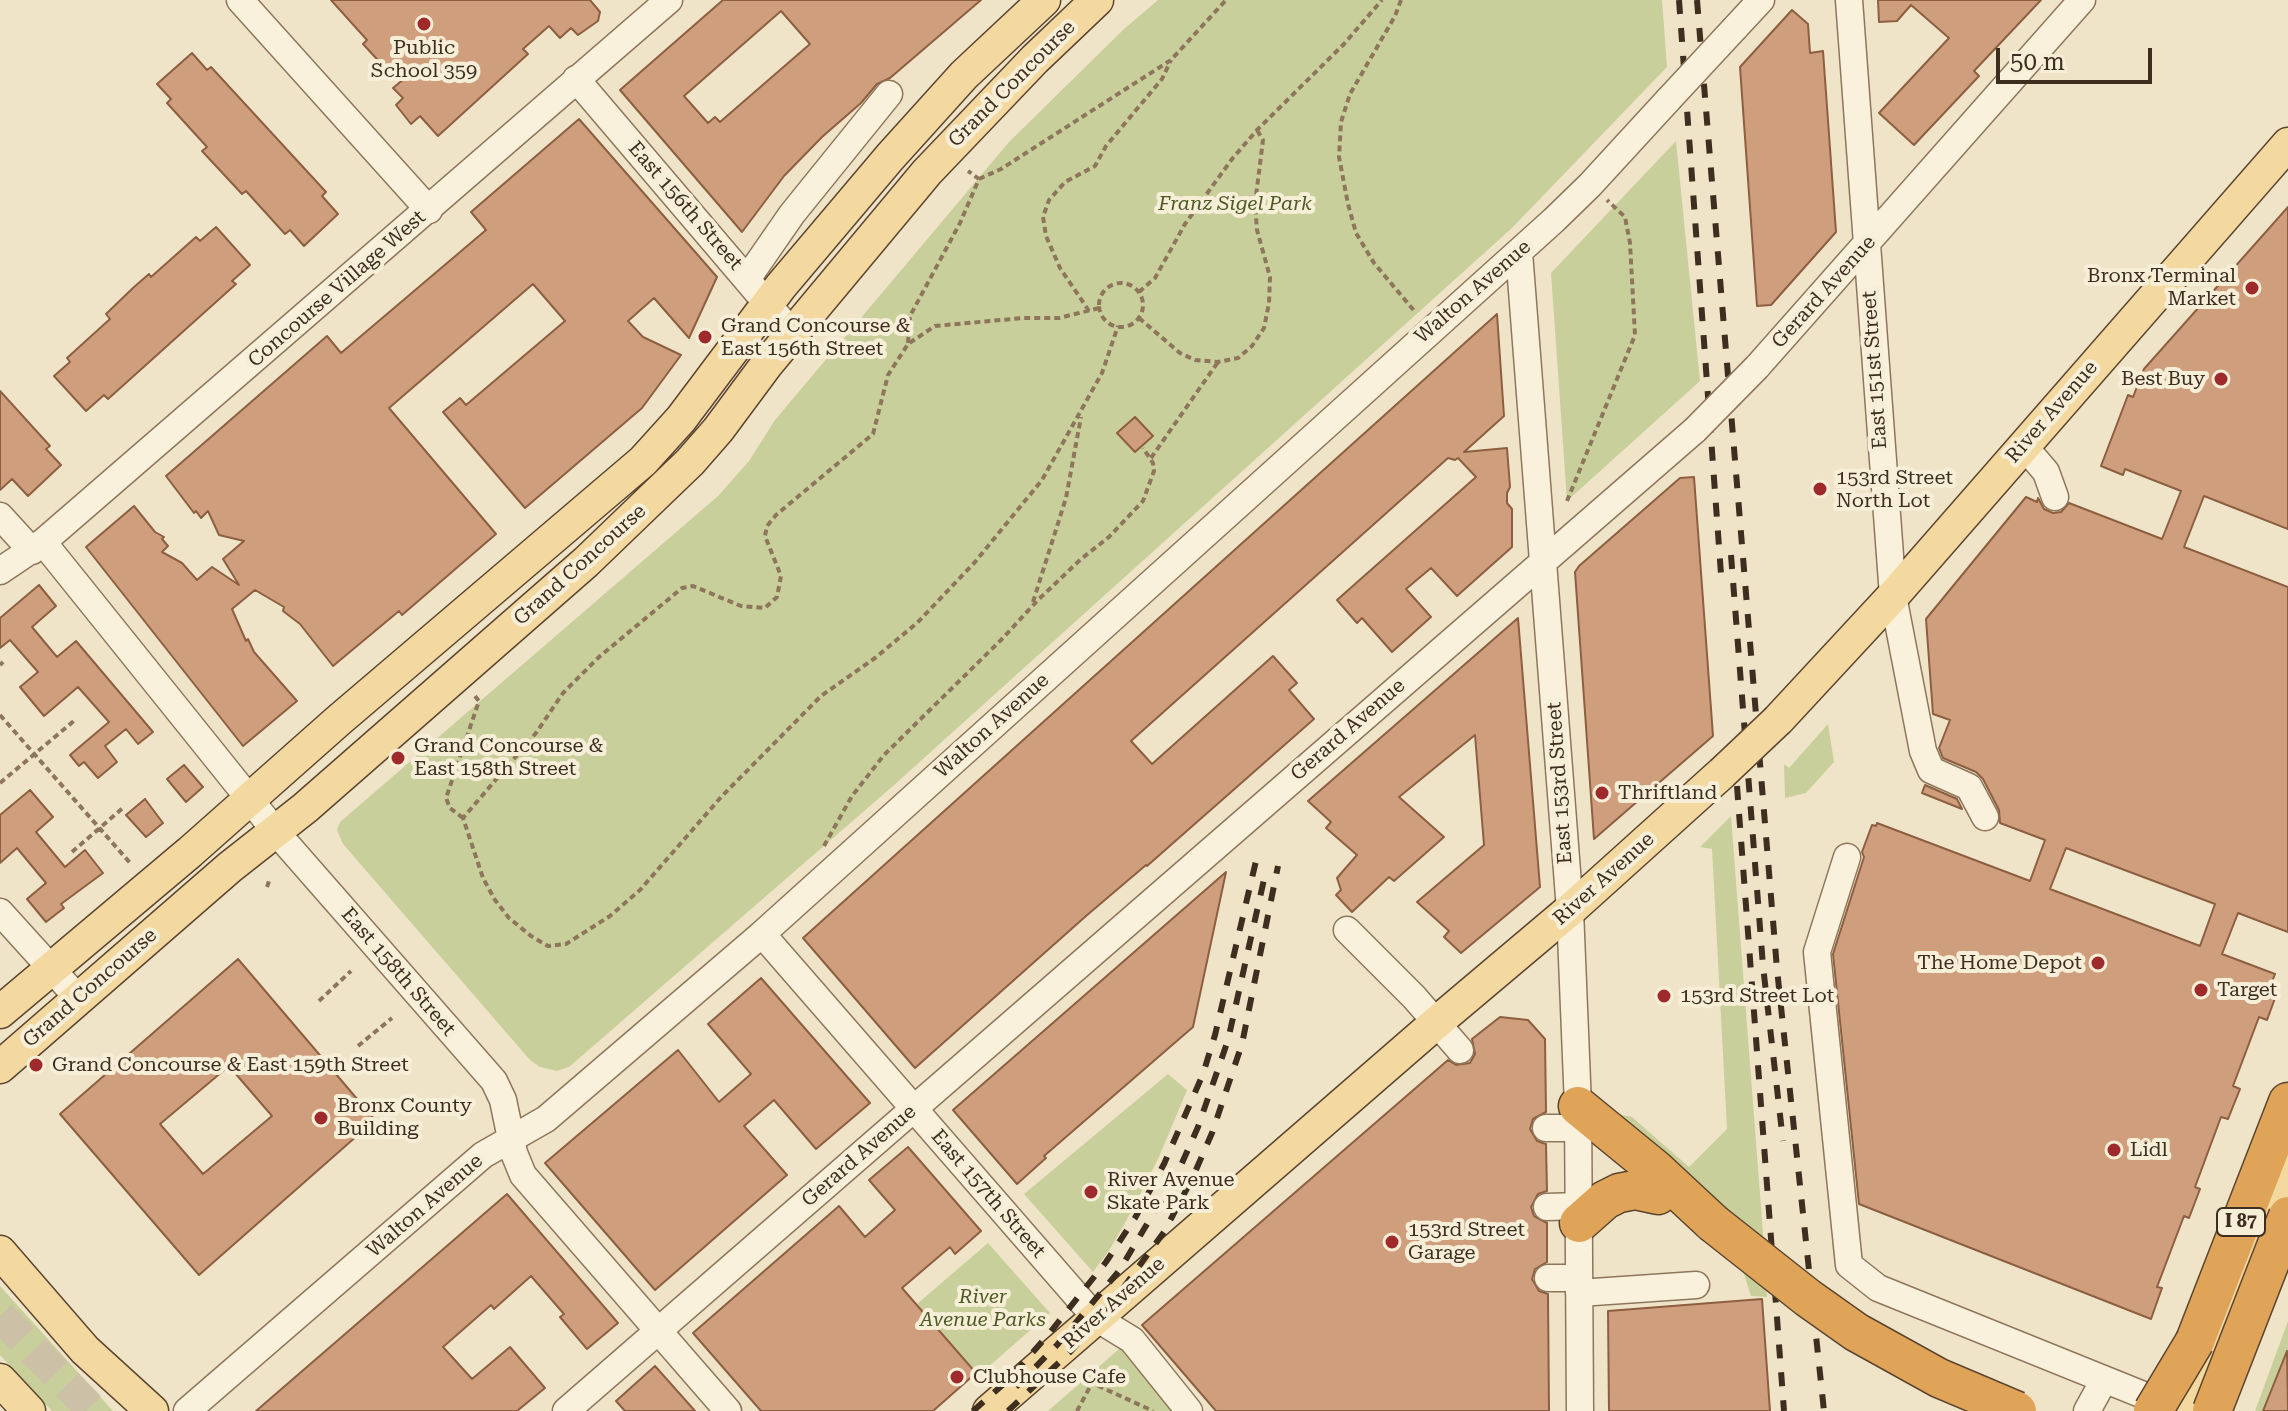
<!DOCTYPE html>
<style>
body{margin:0}
#map{position:relative;width:2288px;height:1411px;overflow:hidden;background:#f0e4c8;font-family:"Roboto Serif",serif}
canvas{display:block}
.scale{position:absolute;left:1996px;top:48px;width:156px;height:36px;box-sizing:border-box;border:4px solid #3d2e20;border-top:0;padding-left:10px;font-size:24px;line-height:28px;white-space:nowrap;color:#3d2e20;-webkit-text-stroke:6px #f7eed8;paint-order:stroke}
</style>
<div id="map">
<canvas width="2288" height="1411"></canvas>
<div class="scale">50 m</div>
</div>
<script>
const context = document.querySelector('canvas').getContext('2d');
context.lineJoin = 'round';
function fill(path, color) { context.fillStyle = color; context.fill(path, 'evenodd'); }
const toPath = rows => new Path2D(rows.map(r => 'M' + r).join(''));
function strokePath(path, color, width, dash) { context.strokeStyle = color; context.lineWidth = width; context.lineCap = dash ? 'butt' : 'round'; context.setLineDash(dash || []); context.stroke(path); }
function drawText(font, color, halo, rows, align = 'center') {
  context.font = font + ' "Roboto Serif",serif'; context.lineWidth = 8; context.setLineDash([]); context.textBaseline = 'middle'; context.strokeStyle = halo; context.fillStyle = color; for (const [text, x, y, turn = 0] of rows) {
    context.save(); context.translate(x, y); context.rotate((+turn || 0) * Math.PI / 180); context.textAlign = isNaN(turn) ? turn : align; if (halo) context.strokeText(text, 0, 0); context.fillText(text, 0, 0); context.restore();
  }
}
const green = toPath([
 [1158,0,1662,0,1667,67,1512,228,893,786,569,1067,557,1071,540,1067,530,1060,343,844,337,830,340,822,718,496,749,461,775,420,1009,142,1124,29],
 [1676,141,1700,381,1567,501,1551,273],
 [1828,724,1834,762,1806,793,1785,798,1784,764,1789,768],
 [1731,816,1762,1220,1767,1297,1751,1296,1743,1271,1685,1225,1683,1174,1618,1114,1632,1117,1689,1167,1727,1129,1712,849,1700,847],
 [1168,1074,1187,1090,1159,1157,1134,1207,1110,1249,1093,1272,1024,1194],
 [988,1243,1050,1313,979,1375,917,1304],
 [0,1286,113,1411,52,1411,0,1355],
 [2288,1321,2288,1411,2255,1411],
 [1127,1342,1173,1411,1048,1411]
]);
const building = toPath([
 [331,0,590,0,600,12,598,21,578,35,571,28,560,38,549,26,523,49,528,54,438,136,420,116,411,124,396,105,403,98,393,88,405,78,386,69,363,44,367,40,331,0],
 [723,0,981,0,890,78,877,84,861,103,822,137,784,176,742,232,620,90,723,0],
 [781,11,810,44,720,122,715,117,708,123,684,96,781,11],
 [1878,0,2041,0,1974,71,1979,76,1914,145,1879,113,1949,38,1911,5,1897,21,1879,22,1878,0],
 [1792,10,1808,24,1810,53,1823,51,1836,232,1771,305,1757,306,1740,67,1792,10],
 [192,53,207,70,211,67,326,192,322,196,338,214,304,246,290,230,285,234,246,191,242,194,202,151,207,147,167,103,171,99,157,84,192,53],
 [579,119,717,277,689,338,654,298,628,321,643,337,681,355,642,408,525,508,443,412,460,398,466,405,565,321,533,284,389,408,496,534,402,615,399,611,333,666,300,624,283,611,284,607,255,590,232,609,246,641,248,639,254,652,297,701,243,746,86,547,134,506,155,532,164,537,162,539,168,546,162,552,182,563,197,580,212,567,239,585,223,559,244,541,219,535,208,511,201,518,196,511,194,513,166,476,327,336,341,353,486,230,471,212,579,119],
 [2288,207,2288,529,2204,496,2184,547,2288,587,2288,932,2238,913,2222,954,2275,974,2270,987,2278,990,2267,1020,2259,1017,2233,1086,2240,1089,2228,1119,2221,1117,2195,1187,2200,1189,2189,1218,2184,1216,2157,1287,2162,1288,2151,1319,1859,1204,1833,954,1864,857,1862,852,1872,825,1876,826,1877,823,2030,881,2045,840,2000,823,1999,810,1983,779,1976,772,1943,758,1939,748,1950,720,1933,714,1926,619,2026,497,2037,502,2038,498,2044,509,2053,513,2061,512,2069,503,2162,539,2181,491,2125,469,2123,475,2101,466,2128,395,2133,397,2144,369,2288,207],
 [2066,848,2215,904,2200,946,2050,889,2066,848],
 [216,227,250,265,232,281,236,284,108,399,104,395,86,411,54,376,70,362,67,358,110,319,106,314,134,287,149,274,151,277,196,237,200,241,216,227],
 [1497,314,1504,416,1464,452,1507,448,1510,487,1507,493,1507,503,1512,509,1512,547,1457,596,1431,568,1406,589,1431,617,1392,652,1362,618,1357,623,1337,600,1476,477,1458,458,1455,460,1448,458,1131,741,1152,764,1273,656,1297,683,1289,690,1314,719,1147,866,1146,865,1086,916,915,1068,803,938,1497,314],
 [0,391,50,446,46,449,61,465,28,496,12,479,0,490,0,391],
 [1135,417,1153,436,1135,452,1117,433,1135,417],
 [1694,477,1713,736,1594,839,1575,572,1579,566,1680,478,1694,477],
 [39,585,56,606,32,627,57,657,76,641,153,732,138,744,126,729,105,746,117,762,98,778,84,762,79,766,70,755,109,722,78,687,44,716,20,687,38,672,10,640,0,648,0,618,39,585],
 [1518,618,1540,887,1461,953,1444,937,1449,931,1417,902,1484,845,1475,735,1399,797,1444,837,1394,881,1389,877,1352,912,1336,895,1341,890,1337,878,1357,855,1326,828,1331,822,1308,801,1518,618],
 [184,765,203,787,186,802,167,779,184,765],
 [1925,785,1957,799,1962,809,1922,793,1925,785],
 [30,790,53,817,36,832,65,867,85,850,103,873,61,904,64,908,46,922,27,899,46,883,17,848,0,863,0,815,30,790],
 [145,799,163,823,146,837,126,815,145,799],
 [1226,872,1193,1027,1044,1156,1046,1158,1017,1184,953,1110,1226,872],
 [238,959,375,1120,199,1275,60,1114,238,959],
 [229,1066,272,1116,203,1174,160,1124,229,1066],
 [761,978,870,1103,816,1149,774,1100,744,1126,787,1175,655,1290,545,1163,678,1050,719,1102,751,1074,708,1024,761,978],
 [1500,1017,1528,1020,1545,1039,1546,1112,1533,1119,1530,1129,1537,1141,1546,1144,1547,1191,1538,1194,1531,1207,1534,1216,1547,1223,1547,1262,1535,1269,1532,1279,1539,1291,1548,1294,1549,1411,1216,1411,1142,1325,1448,1060,1456,1065,1470,1063,1475,1054,1472,1039,1500,1017],
 [908,1147,981,1231,955,1254,950,1247,902,1288,976,1373,933,1411,761,1411,693,1333,839,1206,865,1237,895,1210,869,1180,908,1147],
 [507,1194,618,1323,587,1349,560,1317,564,1314,531,1276,494,1309,491,1305,443,1347,472,1379,510,1347,545,1388,517,1411,256,1411,507,1194],
 [1762,1299,1770,1411,1609,1411,1608,1311,1762,1299],
 [2287,1351,2288,1411,2263,1411,2287,1351],
 [655,1366,695,1411,625,1411,616,1401,655,1366]
]);
const majorTunnel = toPath([
 [0,1316,93,1411]
]);
const path = toPath([
 [1401,0,1395,16,1350,94,1341,122,1339,157,1348,204,1356,233,1374,263,1416,313],
 [979,179,1001,169,1171,60,1226,0],
 '1099 305a22 22 0 1 1 44 0a22 22 0 1 1-44 0Z',
 [1139,292,1155,278,1185,224,1232,159,1257,130,1344,44,1382,0],
 [1099,308,1059,318,1023,318,935,326,908,344,888,375,873,434,776,515,767,526,765,536,781,576,777,597,765,608,741,606,693,586,682,588,599,657,563,693,536,733,463,818,483,878,495,900,509,918,531,936,548,946,566,944,610,916,640,890,722,796,821,696,875,658,917,623,975,562,1042,480,1102,373,1118,326],
 [1089,311,1060,268,1046,236,1043,217,1049,200,1065,182,1095,166,1106,146,1162,79,1171,60],
 [1139,318,1180,353,1195,360,1218,362,1238,358,1252,346,1264,328,1269,303,1270,277,1257,230,1255,204,1263,140,1257,130],
 [908,343,910,316,960,223,979,179,968,171],
 [1151,458,1218,362],
 [1567,501,1635,335,1630,243,1625,217,1607,200],
 [1033,602,1066,498,1081,417],
 [0,665,3,662],
 [0,715,131,864],
 [0,783,75,720],
 [463,818,450,808,446,798,479,701,474,695],
 [824,846,852,796,884,755,1002,639,1037,601,1081,559,1109,537,1143,501,1154,471,1153,463,1143,448],
 [72,852,124,807],
 [267,887,269,881],
 [319,1001,351,971],
 [358,1046,392,1018],
 [1084,1372,1092,1383,1153,1411],
 [1077,1411,1092,1383]
]);
const minor = toPath([
 [240,0,429,210],
 [1849,0,1893,596,1923,751,1931,770,1969,787,1985,817],
 [1735,28,1761,0],
 [576,79,793,334],
 [1519,252,1570,910,1578,1106,1580,1411],
 [747,279,792,214,889,94],
 [1757,367,2082,0],
 [2023,445,2046,472,2055,497],
 [0,516,32,551],
 [43,542,276,832,494,1081,503,1100,514,1153,523,1175,728,1411],
 [0,571,43,542,669,0],
 [1847,857,1817,952,1849,1265,1878,1288,2173,1407],
 [0,912,78,998],
 [1347,930,1414,997,1460,1050],
 [762,934,1096,1318,1132,1340,1189,1411],
 [1546,1128,1578,1128],
 [1547,1207,1579,1206],
 [1548,1278,1579,1278],
 [1579,1293,1696,1285],
 [187,1411,483,1155,546,1119,762,934,1554,220,1590,185,1669,99],
 [566,1411,1695,430],
 [2087,1411,2104,1380]
]);
const major = toPath([
 [1778,720,1893,596,2288,144],
 [0,1012,190,852,339,720,643,461,681,419,781,286,890,157,964,75,1044,0],
 [0,1067,230,867,305,808,586,562,690,462,718,430,767,364,927,172,1035,59,1097,0],
 [0,1252,85,1350,152,1411],
 [0,1380,29,1411],
 [989,1411,1436,1023,1570,910,1722,773],
 [2190,1411,2288,1163]
]);
const highway = toPath([
 [1578,1106,1655,1169,1713,1223],
 [1579,1223,1605,1200,1619,1193,1635,1190,1658,1195],
 [2195,1341,2288,1102]
]);
const rail = toPath([
 [1679,0,1721,574],
 [1697,0,1777,969,1824,1411],
 [1731,555,1763,966,1783,1141],
 [1737,786,1784,1411],
 [1016,1387,1057,1345,1119,1271,1178,1172,1198,1127,1228,1040,1265,875],
 [973,1411,1008,1380,1048,1335,1106,1262,1135,1218,1164,1164,1203,1074,1215,1035,1256,861],
 [1008,1411,1070,1352,1102,1317,1164,1232,1192,1179,1212,1133,1242,1044,1278,866]
]);
const minorBridge = toPath([
 [1669,99,1735,28],
 [1695,430,1757,367]
]);
const majorBridge = toPath([
 [1722,773,1778,720]
]);
const highwayBridge = toPath([
 [1713,1223,1808,1298,1856,1332,1939,1378,2017,1411],
 [2153,1411,2195,1341],
 [2212,1411,2288,1216]
]);
const markers = [
 [424,24,8,"#9e2a2b"],
 [2252,288,8,"#9e2a2b"],
 [705,337,8,"#9e2a2b"],
 [2221,379,8,"#9e2a2b"],
 [1820,489,8,"#9e2a2b"],
 [398,758,8,"#9e2a2b"],
 [1602,793,8,"#9e2a2b"],
 [2098,963,8,"#9e2a2b"],
 [2201,990,8,"#9e2a2b"],
 [1664,996,8,"#9e2a2b"],
 [36,1065,8,"#9e2a2b"],
 [321,1118,8,"#9e2a2b"],
 [2114,1150,8,"#9e2a2b"],
 [1091,1192,8,"#9e2a2b"],
 [1392,1242,8,"#9e2a2b"],
 [957,1377,8,"#9e2a2b"]
];
const shields = [
 [2241,1222,48]
];
const shieldNames = [
 ["I 87",2241,1222]
];
const poiNames = [
 ["Public",424,48,"center"],
 ["School 359",424,71,"center"],
 ["Bronx Terminal",2236,276,"right"],
 ["Market",2236,299,"right"],
 ["Grand Concourse &",721,326],
 ["East 156th Street",721,349],
 ["Best Buy",2205,379,"right"],
 ["153rd Street",1836,478],
 ["North Lot",1836,501],
 ["Grand Concourse &",414,746],
 ["East 158th Street",414,769],
 ["Thriftland",1618,793],
 ["The Home Depot",2082,963,"right"],
 ["Target",2217,990],
 ["153rd Street Lot",1680,996],
 ["Grand Concourse & East 159th Street",52,1065],
 ["Bronx County",337,1106],
 ["Building",337,1129],
 ["Lidl",2130,1150],
 ["River Avenue",1107,1180],
 ["Skate Park",1107,1203],
 ["153rd Street",1408,1230],
 ["Garage",1408,1253],
 ["Clubhouse Cafe",973,1377]
];
const streetNames = [
 ["Grand Concourse",1012,84,-45],
 ["East 156th Street",685,206,49],
 ["Concourse Village West",337,289,-41],
 ["Walton Avenue",1473,292,-41],
 ["Gerard Avenue",1824,292,-48],
 ["East 151st Street",1875,370,-94],
 ["River Avenue",2052,412,-49],
 ["Grand Concourse",580,565,-42],
 ["Walton Avenue",992,726,-42],
 ["Gerard Avenue",1348,730,-41],
 ["East 153rd Street",1560,783,-94],
 ["River Avenue",1604,879,-42],
 ["East 158th Street",398,972,49],
 ["Grand Concourse",90,988,-41],
 ["Gerard Avenue",859,1156,-41],
 ["East 157th Street",988,1194,49],
 ["Walton Avenue",425,1206,-41],
 ["River Avenue",1114,1303,-41]
];
const parkNames = [
 ["Franz Sigel Park",1235,204],
 ["River",983,1297],
 ["Avenue Parks",983,1320]
];
fill(green, '#c9cf9b');
fill(building, '#cf9f7d');
strokePath(building, '#8d5f41', 2);
strokePath(majorTunnel, '#ccc0a6', 32, [32, 16]);
strokePath(minor, '#8d765c', 29);
strokePath(major, '#5b4430', 35);
strokePath(highway, '#5b4430', 41);
strokePath(path, '#8d765c', 4, [6, 4]);
strokePath(minor, '#faf1dc', 26);
strokePath(major, '#f3d9a0', 32);
strokePath(highway, '#e0a458', 38);
strokePath(rail, '#3d2e20', 6, [14, 14]);
strokePath(minorBridge, '#8d765c', 29, []);
strokePath(majorBridge, '#5b4430', 35, []);
strokePath(highwayBridge, '#5b4430', 41, []);
strokePath(minorBridge, '#faf1dc', 26);
strokePath(majorBridge, '#f3d9a0', 32);
strokePath(highwayBridge, '#e0a458', 38);
for (const [x, y, r, color] of markers) { const dot = new Path2D(); dot.arc(x, y, r, 0, 2 * Math.PI); context.fillStyle = color; context.fill(dot); strokePath(dot, '#f7eed8', 3); }
for (const [x, y, w] of shields) { const box = new Path2D(); box.roundRect(x - w / 2, y - 14, w, 28, 6); context.fillStyle = '#f7eed8'; context.fill(box); strokePath(box, '#3d2e20', 2); }
drawText('bold 18px', '#3d2e20', null, shieldNames);
drawText('20px', '#3d2e20', '#f7eed8', poiNames, 'left');
drawText('20px', '#3d2e20', '#f7eed8', streetNames);
drawText('italic 20px', '#4d5a26', '#f7eed8', parkNames);
</script>
